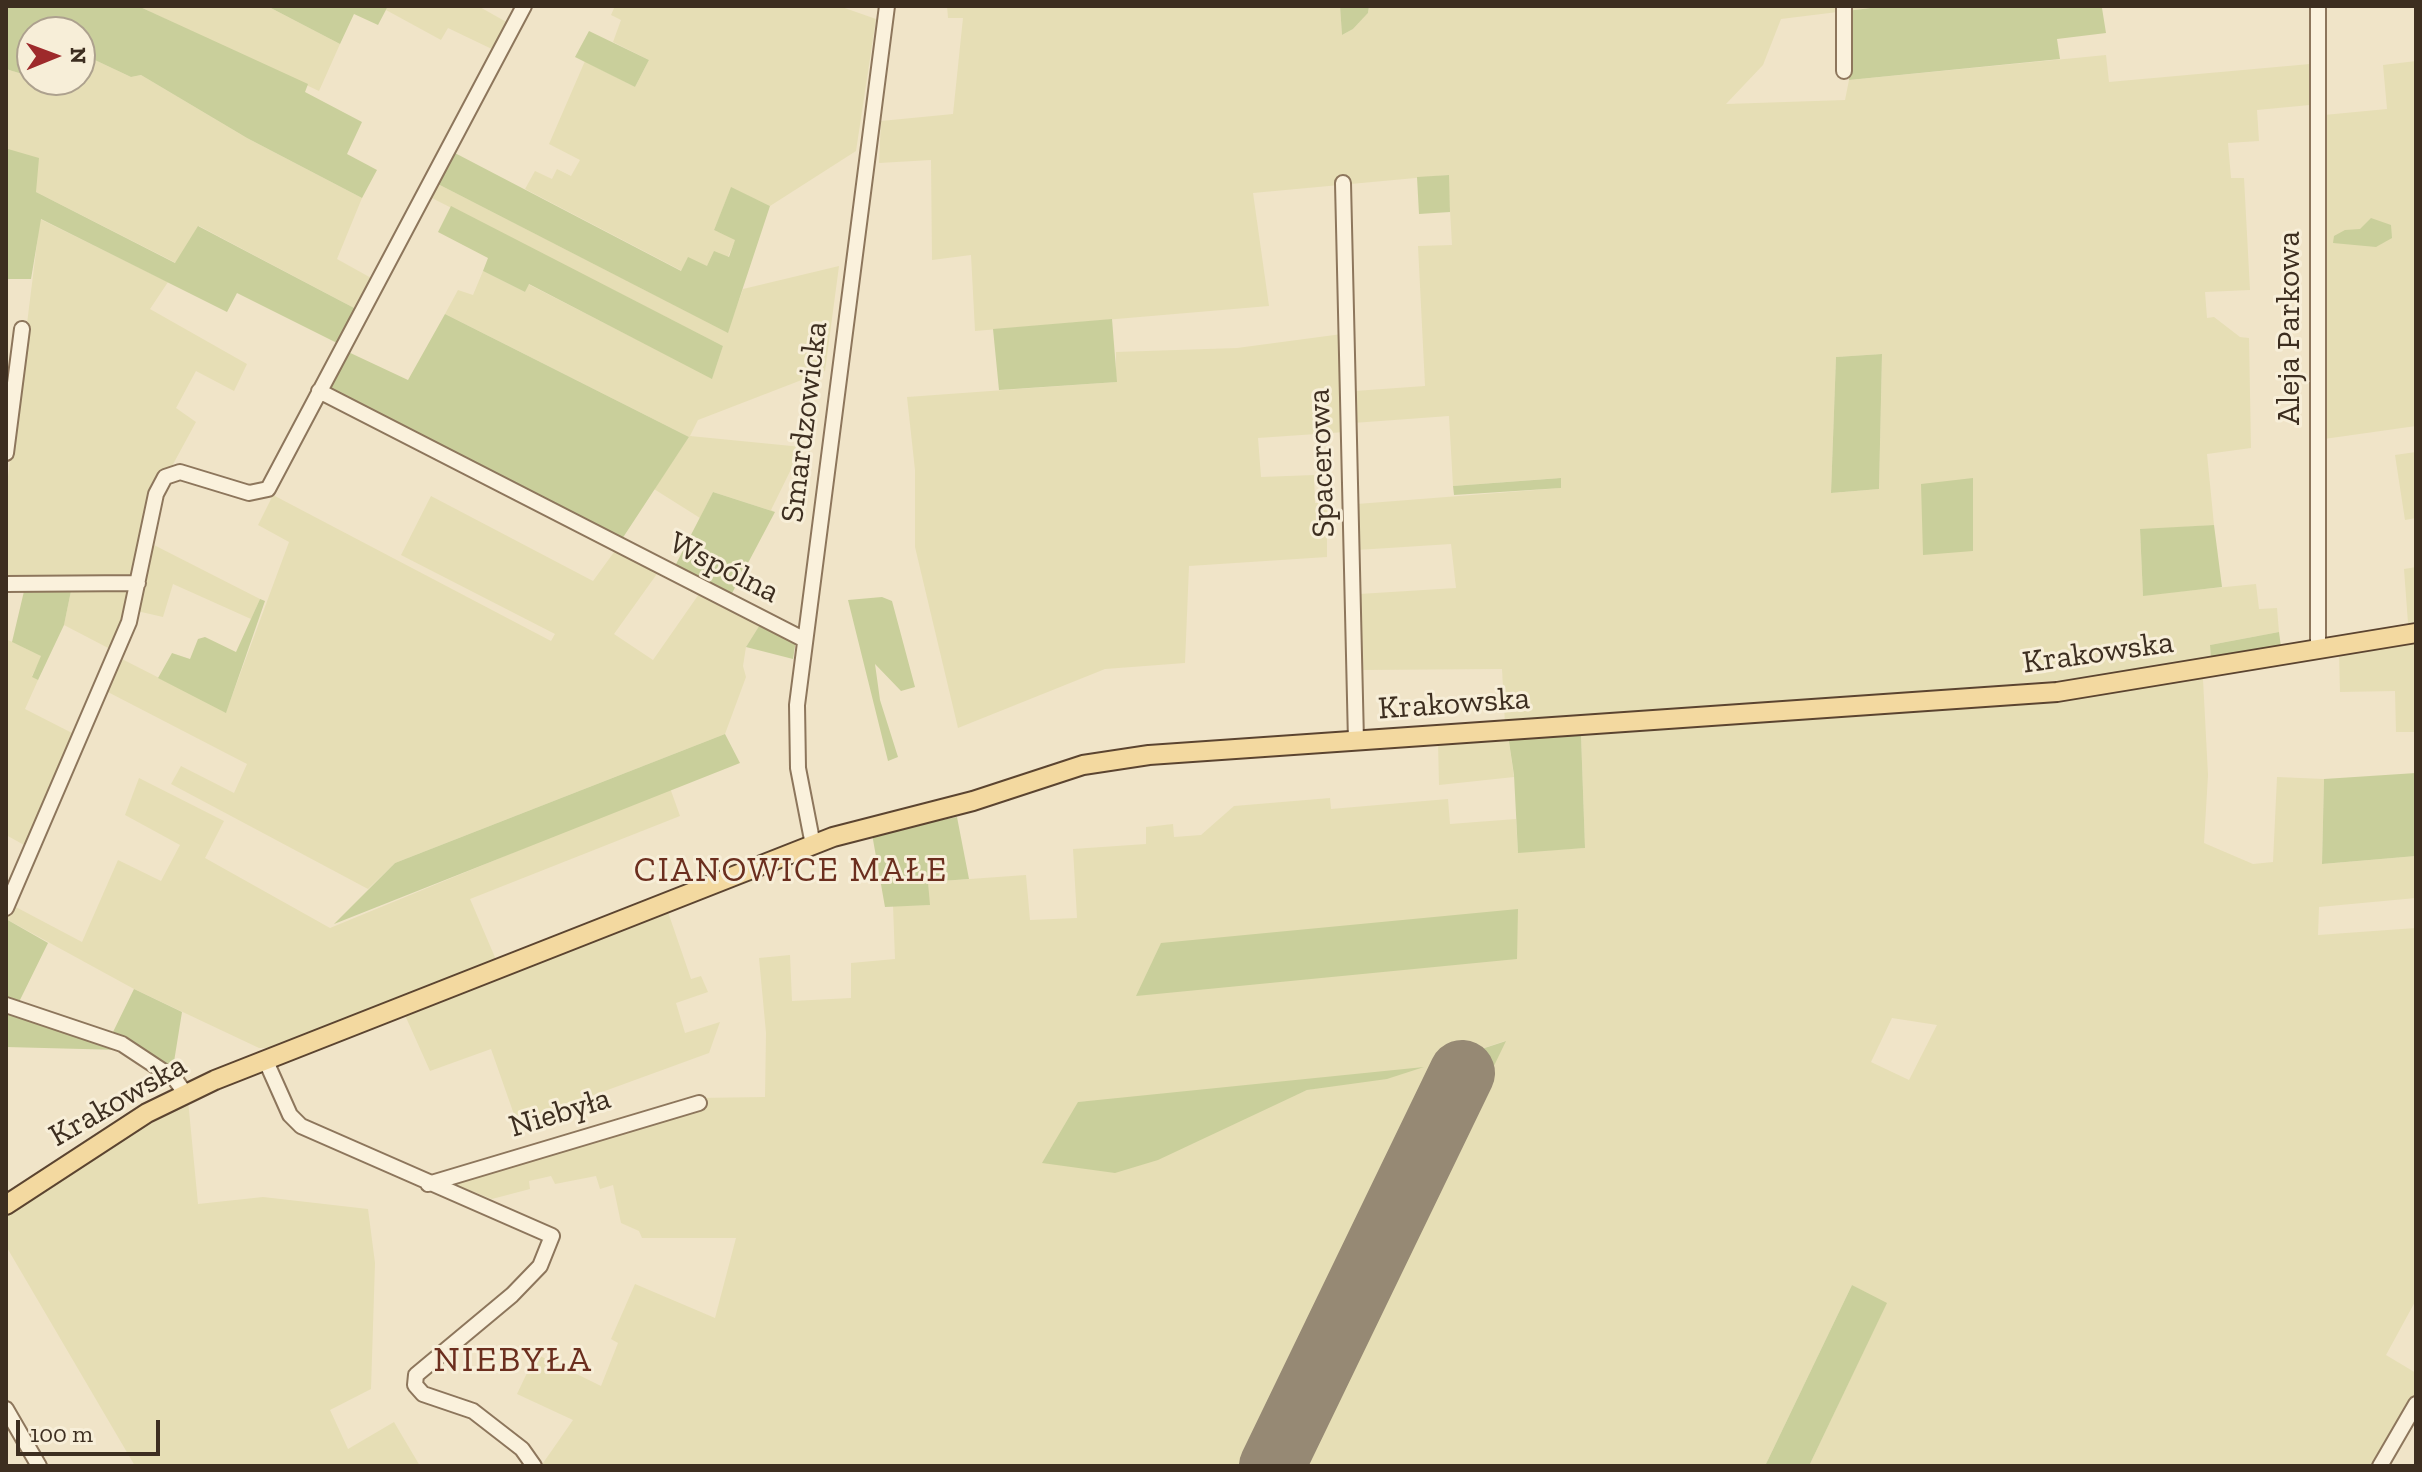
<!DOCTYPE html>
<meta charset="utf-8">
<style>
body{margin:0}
#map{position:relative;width:2422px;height:1472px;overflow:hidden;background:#f0e4c8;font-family:"Zilla Slab",serif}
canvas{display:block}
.frame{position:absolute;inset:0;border:8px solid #3d2e20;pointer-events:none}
.north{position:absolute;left:16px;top:16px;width:80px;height:80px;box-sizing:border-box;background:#f7eed8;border:2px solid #ada18e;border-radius:50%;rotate:89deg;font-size:22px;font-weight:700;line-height:32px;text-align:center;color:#3d2e20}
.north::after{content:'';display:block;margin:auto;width:28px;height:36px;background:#9e2a2b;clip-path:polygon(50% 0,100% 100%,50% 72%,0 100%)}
.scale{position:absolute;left:16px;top:1420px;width:144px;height:36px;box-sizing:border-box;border:4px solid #3d2e20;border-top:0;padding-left:10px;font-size:24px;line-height:28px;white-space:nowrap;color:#3d2e20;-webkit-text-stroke:6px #f7eed8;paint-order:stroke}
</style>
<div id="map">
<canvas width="2422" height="1472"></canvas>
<div class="frame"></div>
<div class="north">N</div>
<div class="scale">100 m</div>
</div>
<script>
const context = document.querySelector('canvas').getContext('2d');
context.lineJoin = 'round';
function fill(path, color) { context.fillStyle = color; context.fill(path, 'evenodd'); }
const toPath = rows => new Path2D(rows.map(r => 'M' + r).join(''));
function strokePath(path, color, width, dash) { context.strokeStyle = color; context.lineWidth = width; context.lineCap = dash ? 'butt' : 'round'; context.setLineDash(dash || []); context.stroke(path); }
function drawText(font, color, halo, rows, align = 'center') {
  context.font = font + ' "Zilla Slab",serif'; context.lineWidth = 6; context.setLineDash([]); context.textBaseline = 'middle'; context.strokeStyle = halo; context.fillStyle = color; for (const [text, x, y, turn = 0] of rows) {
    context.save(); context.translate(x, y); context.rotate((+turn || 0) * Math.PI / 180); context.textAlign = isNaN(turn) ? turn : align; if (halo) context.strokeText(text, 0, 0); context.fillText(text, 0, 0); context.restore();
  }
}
const farmland = toPath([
 [138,6,267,6,340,44,319,91],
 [388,6,478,6,510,24,496,51,448,28,441,40,386,10],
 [615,6,839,6,876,19,856,151,770,206,731,188,714,230,736,239,728,257,707,267,682,271,525,189,535,171,552,179,557,169,571,176,580,160,549,144,585,61,635,87,649,60,613,42,621,20,611,15],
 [947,6,1340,6,1342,35,1353,29,1368,13,1369,6,1886,6,1781,19,1763,65,1726,104,1845,100,1849,80,2106,55,2109,82,2310,64,2310,105,2257,110,2259,141,2228,143,2231,178,2244,178,2250,290,2205,292,2207,318,2214,317,2240,337,2249,338,2251,448,2207,454,2214,525,2140,530,2143,595,2256,584,2259,609,2277,608,2279,632,2210,645,2211,659,2063,680,1505,724,1502,669,1361,670,1359,594,1456,588,1451,544,1357,550,1357,504,1561,488,1560,478,1453,486,1449,416,1353,423,1355,391,1425,386,1418,246,1452,245,1448,175,1253,193,1269,306,975,331,971,255,932,260,931,160,879,163,881,121,953,114,963,18,948,18],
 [1882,354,1879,489,1831,493,1836,357],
 [80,53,131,77,141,75,247,138,362,198,337,259,373,279,356,309,199,226,176,263,36,192,8,149,6,163,6,69,32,77,32,80,56,84,57,80,80,80],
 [2416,61,2416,426,2324,439,2324,115,2387,109,2383,65],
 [436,183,727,332,743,289,839,266,825,371,698,420,690,436,802,447,771,510,775,512,713,492,700,518,654,489,689,437,445,314,458,290,473,295,483,271,525,292,528,284,712,378,723,346,428,196],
 [40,219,168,282,150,309,247,364,234,391,196,371,176,408,196,422,171,468,136,575,125,580,6,580,6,493],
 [1342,334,1345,432,1258,438,1261,477,1314,475,1315,503,1327,503,1327,557,1189,566,1185,663,1105,669,958,728,915,547,915,470,907,397,1116,382,1116,352,1237,348],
 [2416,452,2416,518,2405,520,2395,455],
 [273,495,551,641,555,634,401,555,431,496,593,581,617,548,659,571,614,634,653,660,699,594,761,623,746,647,743,666,746,677,725,734,395,863,368,889,171,784,181,766,234,793,247,764,104,690,120,658,226,712,289,542,258,525],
 [152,544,260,599,251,619,173,584,163,617,137,611],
 [2416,567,2416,622,2408,623,2404,569],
 [72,586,128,589,132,594,112,650,64,625],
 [6,639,42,656,32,676,38,680,25,709,74,734,26,846,6,835],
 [2416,641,2416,732,2396,732,2395,691,2340,692,2339,653],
 [2203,679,2208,775,2204,843,2253,864,2273,862,2277,777,2324,779,2322,864,2416,856,2416,898,2319,907,2318,935,2416,928,2416,1300,2386,1355,2416,1373,2416,1393,2375,1466,1809,1466,1886,1304,1852,1285,1765,1466,1300,1466,1505,1041,1439,1063,1244,1466,541,1466,573,1420,517,1394,536,1354,601,1386,618,1343,611,1339,635,1284,715,1318,736,1238,642,1238,639,1231,621,1223,613,1185,600,1189,596,1176,555,1184,551,1176,529,1181,530,1189,492,1199,442,1180,697,1098,765,1097,766,1033,759,958,790,955,792,1001,851,998,851,963,895,959,893,906,929,905,928,882,1026,875,1030,920,1077,918,1073,849,1146,844,1146,827,1173,824,1174,837,1201,835,1234,806,1330,798,1331,809,1448,799,1450,824,1516,819,1518,852,1585,848,1581,735,2071,697],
 [1892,1018,1937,1025,1909,1080,1871,1062],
 [1333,1085,1307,1090,1280,1101,1078,1102],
 [1508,735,1514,777,1439,785,1438,742],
 [139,778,224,821,205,858,330,928,670,788,680,816,470,899,497,962,270,1048,259,1048,134,989,6,919,12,905,82,942,118,860,161,881,180,845,125,815],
 [668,912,691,979,701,976,708,992,676,1003,685,1033,720,1022,709,1053,517,1123,491,1049,430,1071,404,1013],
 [188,1100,198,1204,263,1197,368,1209,375,1263,371,1389,330,1410,348,1449,394,1422,420,1466,135,1466,6,1246,6,1216]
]);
const green = toPath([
 [6,6,138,6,308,84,305,92,362,122,347,154,377,170,362,198,247,138,141,75,131,77,80,53,80,32,32,32,32,77,6,69],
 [267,6,388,6,378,25,354,14,340,44],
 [1340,6,1369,6,1368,13,1353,29,1342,35],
 [1887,6,2120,6,2102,8,2106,33,2057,39,2060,59,1849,80,1846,11],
 [589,31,649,60,635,87,575,57],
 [8,149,39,158,36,192,175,263,198,226,356,309,337,343,237,293,227,312,41,219,31,279,6,279],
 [453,152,681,271,688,257,707,266,714,251,729,257,735,240,714,230,731,187,770,206,728,333,436,183],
 [1449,175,1450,212,1419,214,1417,177],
 [451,206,723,346,712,379,529,284,525,292,483,271,488,258,438,232],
 [2371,218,2391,225,2392,238,2376,247,2333,243,2334,236,2345,230,2360,229],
 [445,314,689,437,622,539,325,390,344,350,408,380],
 [1112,319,1117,382,999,390,993,329],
 [1882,354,1879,489,1831,493,1836,357],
 [1561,478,1561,488,1454,495,1453,486],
 [1973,478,1973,551,1923,555,1921,484],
 [713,492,775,512,730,597,675,566],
 [2214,525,2222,587,2143,596,2140,529],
 [72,586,64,625,38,680,32,677,41,656,12,642,25,587],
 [882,597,892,601,915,687,901,691,875,664,880,700,898,757,888,761,848,600],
 [260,599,265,601,226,713,158,678,172,653,190,659,198,639,205,637,236,652],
 [761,623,796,640,793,659,746,647],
 [2279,632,2281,647,2211,659,2210,645],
 [725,734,740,763,334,924,395,863],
 [1508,735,1581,735,1585,848,1518,853,1514,775],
 [2416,773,2416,856,2322,864,2324,779],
 [957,817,969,879,928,882,930,905,885,907,872,834],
 [1518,909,1517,959,1136,996,1161,943],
 [6,919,48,943,19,1002,6,997],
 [134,989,182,1012,173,1068,113,1032],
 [6,1007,121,1050,6,1047],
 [1506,1041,1300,1466,1244,1466,1439,1063],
 [1424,1067,1387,1079,1307,1090,1158,1160,1115,1173,1042,1163,1078,1102],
 [1852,1285,1887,1303,1809,1466,1765,1466]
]);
const runway = toPath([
 [1272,1466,1462,1073]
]);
const minor = toPath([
 [2318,6,2318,649],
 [1844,71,1844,6],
 [1343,183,1356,741],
 [319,391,805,640],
 [6,453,22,329],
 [6,584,138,583],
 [813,845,798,768,797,705,887,6],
 [6,908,129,622,156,494,165,477,180,472,249,493,268,489,524,6],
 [6,1005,122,1044,175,1079,185,1093],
 [265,1059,290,1115,301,1126,552,1236,540,1266,512,1295,416,1375,415,1385,423,1394,473,1411,522,1449,534,1466],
 [428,1184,699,1103],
 [6,1409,39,1466],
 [2380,1466,2416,1404]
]);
const major = toPath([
 [6,1205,147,1113,215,1080,833,837,973,801,1083,765,1149,755,2057,692,2416,633]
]);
const streetNames = [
 ["Aleja Parkowa",2290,328,-90],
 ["Smardzowicka",805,422,-83],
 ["Spacerowa",1322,463,-92],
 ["Wspólna",724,568,27],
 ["Krakowska",2098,653,-8],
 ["Krakowska",1454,704,-4],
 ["Krakowska",118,1101,-30],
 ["Niebyła",560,1113,-17]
];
const neighbourhoodNames = [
 ["CIANOWICE MAŁE",791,871]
];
const quarterNames = [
 ["NIEBYŁA",513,1361]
];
fill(farmland, '#e6deb5');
fill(green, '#c9cf9b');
strokePath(runway, '#968974', 66);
strokePath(minor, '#8d765c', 18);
strokePath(major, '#5b4430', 22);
strokePath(minor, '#faf1dc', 14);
strokePath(major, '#f3d9a0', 18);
drawText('32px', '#3d2e20', '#f7eed8', streetNames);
context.letterSpacing = '2px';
drawText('34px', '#6b2e1e', '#f7eed8', neighbourhoodNames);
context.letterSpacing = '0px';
context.letterSpacing = '2px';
drawText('36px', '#6b2e1e', '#f7eed8', quarterNames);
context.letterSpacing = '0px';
</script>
